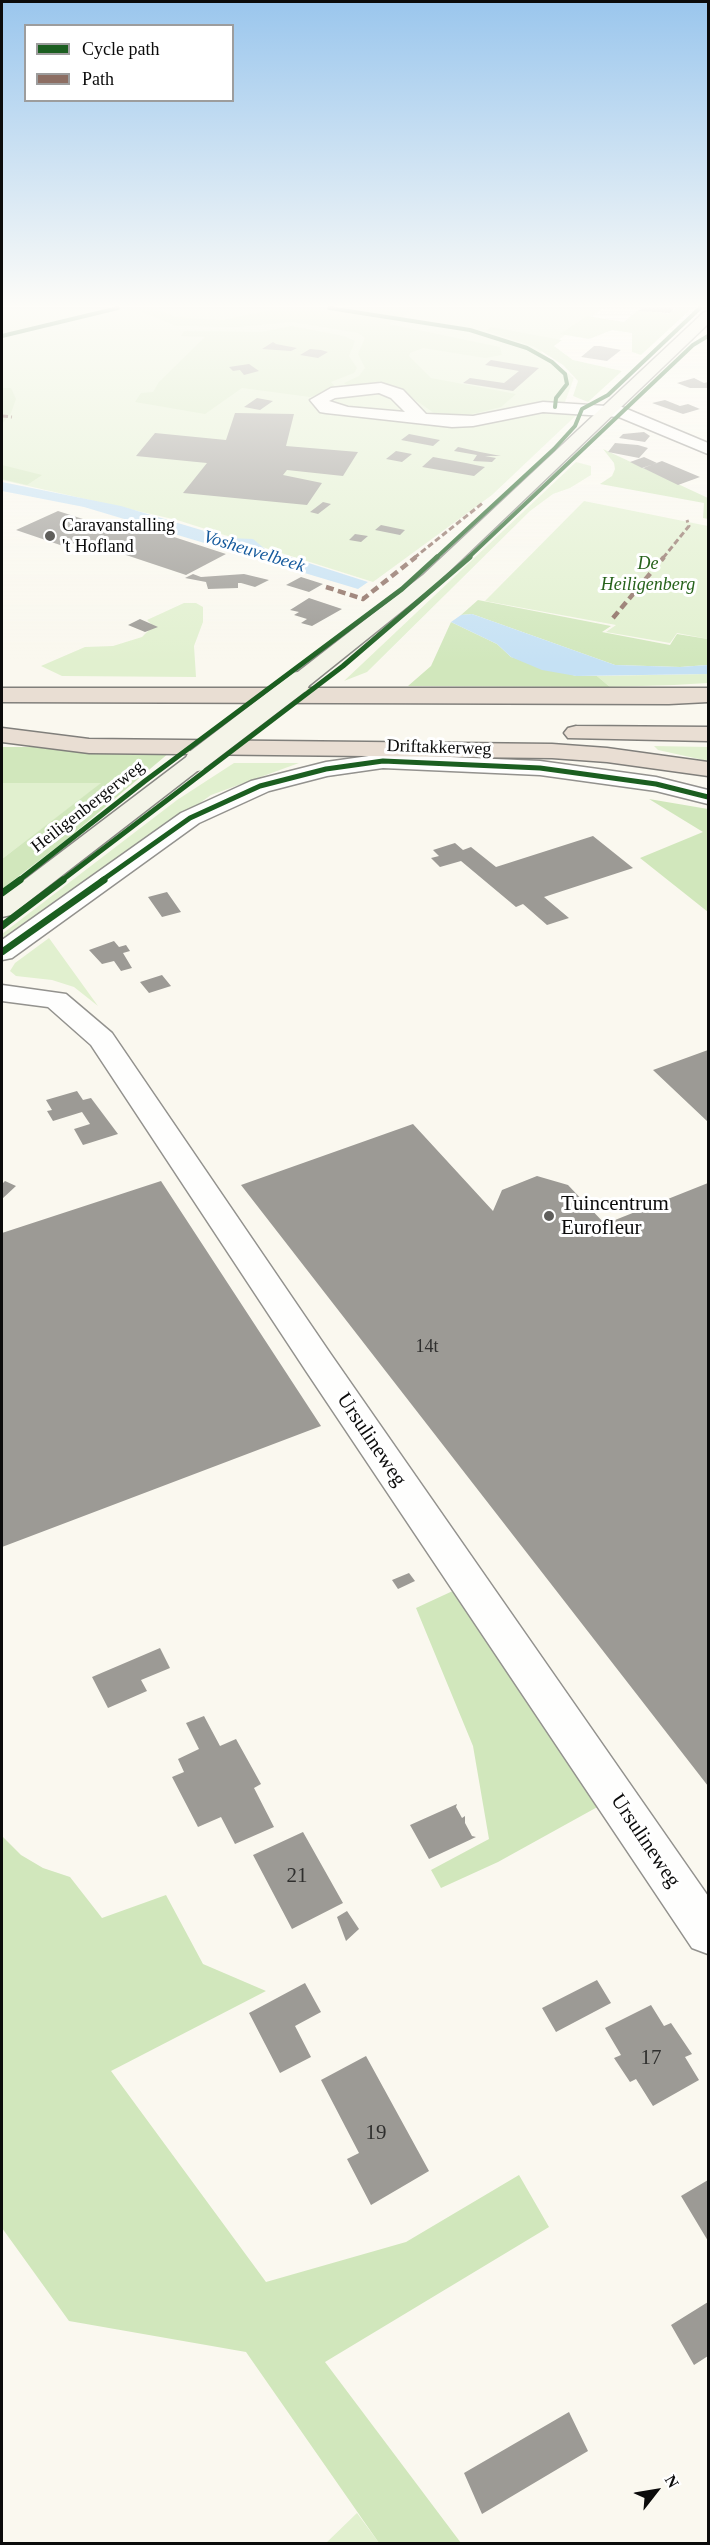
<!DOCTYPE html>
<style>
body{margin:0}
#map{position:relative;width:710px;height:2545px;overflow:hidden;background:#faf8ef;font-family:"Times New Roman",serif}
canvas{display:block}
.frame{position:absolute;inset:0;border:3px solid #0b0b0b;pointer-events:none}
.legend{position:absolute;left:24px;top:24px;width:210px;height:78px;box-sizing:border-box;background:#fff;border:2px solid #9d9d9d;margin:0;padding:8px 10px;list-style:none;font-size:18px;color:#0b0b0b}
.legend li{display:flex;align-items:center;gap:12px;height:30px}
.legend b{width:30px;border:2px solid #9d9d9d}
.north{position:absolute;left:626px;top:2461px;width:60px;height:60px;-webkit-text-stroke:4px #fff;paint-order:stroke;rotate:59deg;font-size:16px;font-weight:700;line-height:24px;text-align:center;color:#0b0b0b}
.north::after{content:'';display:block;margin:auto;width:21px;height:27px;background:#0b0b0b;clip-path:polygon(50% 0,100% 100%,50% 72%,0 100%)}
</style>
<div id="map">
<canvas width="710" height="2545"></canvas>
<div class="frame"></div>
<ul class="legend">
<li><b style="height:8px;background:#1b5e20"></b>Cycle path</li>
<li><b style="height:8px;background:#8d6e63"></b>Path</li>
</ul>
<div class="north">N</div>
</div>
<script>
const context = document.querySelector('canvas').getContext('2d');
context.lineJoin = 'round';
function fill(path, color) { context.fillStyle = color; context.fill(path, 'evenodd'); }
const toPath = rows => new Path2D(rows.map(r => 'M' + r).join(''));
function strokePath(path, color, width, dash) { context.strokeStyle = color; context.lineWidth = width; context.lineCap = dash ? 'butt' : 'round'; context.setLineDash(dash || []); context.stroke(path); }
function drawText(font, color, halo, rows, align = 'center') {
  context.font = font + ' "Times New Roman",serif'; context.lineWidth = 6; context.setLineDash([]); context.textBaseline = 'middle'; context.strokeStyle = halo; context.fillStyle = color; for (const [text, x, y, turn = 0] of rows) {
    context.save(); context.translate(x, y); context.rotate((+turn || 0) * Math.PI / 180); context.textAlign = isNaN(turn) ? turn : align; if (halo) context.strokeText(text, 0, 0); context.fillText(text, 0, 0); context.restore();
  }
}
const green = toPath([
 [2,308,604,308,541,352,574,378,565,402,586,406,492,495,373,582,177,520,2,480],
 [576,462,591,466,591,475,570,488,553,494,530,511,367,672,344,681],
 [584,501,708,526,708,639,677,633,670,643,606,632,616,625,485,601],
 [184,603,196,603,203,607,203,622,194,646,196,677,62,676,41,666,85,647,113,646,142,637,153,626,147,620],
 [708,674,708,683,674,685,610,687,597,676],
 [654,746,708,747,708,761,658,750],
 [234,763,299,763,211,795,2,946,2,934,177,800],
 [2,783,102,783,2,859],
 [49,938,98,1006,74,987,52,980,16,976,10,971,15,963],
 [357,2513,379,2543,325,2544]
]);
const forest = toPath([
 [124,308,154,308,176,317,222,320,280,308,405,308,414,310,389,324,500,347,502,355,485,358,423,348,410,353,409,356,431,378,516,394,501,407,477,413,459,416,434,413,398,388,381,385,350,389,344,383,359,376,365,368,358,354,365,338,358,333,292,322,238,327,176,326,137,310,127,311],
 [676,308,692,308,641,355,632,352,632,333,612,330,589,339,560,334,587,316,624,322,638,310,669,314],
 [291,326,344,336,355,341,349,356,357,368,354,373,331,382,337,389,310,397,242,388,205,414,135,402,141,393,153,392,159,382,205,337,181,336,184,331,262,332],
 [491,327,562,340,554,346,573,360,622,371,588,402,573,396,578,381,563,365,535,347,486,331],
 [2,388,11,388,16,399,11,413,2,424],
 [603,449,708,498,708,519,703,518,704,503,600,484,612,476,615,469,614,463],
 [2,465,42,475,27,485,2,479],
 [478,600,611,626,602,632,670,645,677,634,708,639,708,665,680,667,615,665,472,614,461,615],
 [451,622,497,644,511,657,576,676,597,676,610,687,408,686,431,666],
 [2,747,176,747,66,840,2,889,2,859,101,783,2,783],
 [649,799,708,809,708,912,640,858,703,832],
 [457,1589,601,1805,498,1862,441,1888,431,1870,489,1839,473,1746,416,1608],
 [2,1836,21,1855,43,1868,70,1877,102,1918,166,1895,203,1964,266,1991,111,2071,266,2282,406,2242,519,2175,549,2227,325,2362,461,2543,379,2543,246,2352,69,2321,2,2228]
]);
const water = toPath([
 [2,482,121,506,228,538,253,539,265,549,368,582,358,589,84,507,2,491],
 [472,614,615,665,680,667,708,665,708,674,576,676,542,670,511,657,497,644,451,622,461,615]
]);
const building = toPath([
 [642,308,671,308,673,310,670,313,639,311],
 [273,342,276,344,297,348,291,351,262,349],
 [594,346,600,346,621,350,607,361,581,357],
 [310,349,321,350,328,352,318,358,300,355],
 [491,360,539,368,513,391,463,383,470,378,504,383,519,371,485,365],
 [249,364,259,371,244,375,240,370,233,371,229,367],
 [694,378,704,383,708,382,708,388,690,388,677,383],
 [257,398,273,401,260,410,244,407],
 [665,400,680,406,688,404,700,409,683,414,652,403],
 [235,413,294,414,286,446,358,452,343,476,287,470,283,475,322,483,307,505,183,493,207,463,136,456,155,433,226,440],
 [644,432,650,436,645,442,619,438,623,434],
 [409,434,440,440,433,446,401,440],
 [615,443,638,445,648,448,639,458,608,452],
 [458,447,480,452,501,456,485,456,496,458,492,462,473,461,477,455,454,451],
 [396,451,412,454,402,462,386,459],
 [433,457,466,463,485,467,474,476,422,467],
 [644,457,657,463,642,468,630,462],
 [662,461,700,477,678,485,643,468],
 [323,502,331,504,318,514,310,512],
 [58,511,108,527,122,520,226,554,186,575,81,540,66,547,16,530],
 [381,525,405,530,400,535,375,530],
 [355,534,368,536,361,542,349,540],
 [193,574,201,577,244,574,269,580,255,587,241,583,238,583,238,588,208,589,206,582,185,578],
 [301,577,323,584,309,592,286,585],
 [309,598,342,609,312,626,301,623,307,619,294,615,299,612,290,610],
 [140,619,158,627,145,632,128,625],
 [593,836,633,868,544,897,569,918,547,925,523,904,516,907,461,861,440,867,431,858,439,856,433,850,455,843,463,850,471,847,496,867],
 [167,892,181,912,162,917,148,897],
 [114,941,119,947,126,945,130,951,123,953,132,968,121,971,114,961,102,964,89,950],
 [162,975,171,986,149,993,140,982],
 [708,1050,708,1122,653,1070],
 [77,1091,83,1100,91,1098,118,1134,83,1145,74,1129,90,1124,82,1112,53,1121,47,1111,52,1110,46,1100],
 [413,1124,493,1211,502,1190,537,1176,568,1185,605,1224,708,1183,708,1786,241,1185],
 [5,1181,16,1186,2,1199,2,1184],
 [161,1181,321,1426,2,1547,2,1233],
 [409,1573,415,1581,398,1589,392,1580],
 [160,1648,170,1668,141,1680,147,1691,108,1708,92,1677],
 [204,1716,220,1746,236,1739,261,1784,254,1788,274,1827,235,1844,221,1817,198,1827,172,1777,184,1772,178,1759,199,1749,186,1723],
 [457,1804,456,1807,462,1818,465,1816,465,1823,472,1836,476,1837,429,1859,410,1825],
 [303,1832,343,1903,292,1929,253,1855],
 [347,1911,359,1929,346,1941,337,1917],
 [597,1980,611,2003,556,2032,542,2008],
 [305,1983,321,2012,295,2026,311,2057,280,2073,249,2013],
 [651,2005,664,2026,671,2023,692,2054,685,2057,699,2080,653,2106,636,2079,630,2082,614,2058,621,2055,605,2028],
 [366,2056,429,2171,371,2205,347,2159,359,2153,321,2080],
 [708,2180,708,2241,681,2196],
 [708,2302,708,2356,694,2365,671,2325],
 [569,2412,588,2451,482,2514,464,2473]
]);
const street = toPath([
 [381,383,403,390,426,414,473,416,543,402,622,407,708,443,708,454,619,417,543,412,473,426,452,427,326,413,320,412,310,400,331,388,381,383],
 [379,393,391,398,405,412,348,407,329,401,335,398,379,393],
 [383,754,540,761,656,777,708,790,708,804,656,791,540,775,383,768,327,776,269,791,199,823,12,958,2,960,2,940,181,813,251,781,326,762,383,754],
 [2,985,66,994,112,1033,330,1353,708,1896,708,1954,692,1948,306,1371,91,1045,48,1007,2,1001,2,985]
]);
const secondary = toPath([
 [708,311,708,324,437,583,306,688,290,688,287,683,290,678,423,575,703,313,708,311],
 [197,753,205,755,209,760,205,765,11,915,2,917,2,897,189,755,197,753]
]);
const highway = toPath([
 [2,688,708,688,708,702,669,704,2,702,2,688],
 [576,726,708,727,708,741,568,738,564,733,568,728,576,726],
 [2,728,89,739,552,744,607,748,708,762,708,776,607,762,552,758,89,753,2,742,2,728]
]);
const secondaryBridge = toPath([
 [197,760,298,683]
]);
const quietFar1 = toPath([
 [2,416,12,417],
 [414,558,484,502],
 [663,558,689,526,687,520]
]);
const quiet = toPath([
 [326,587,363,599,416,557],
 [613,618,664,557]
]);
const cyclewayFar2 = toPath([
 [329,308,470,330,527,348,552,362,565,374,567,384,556,398,555,407],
 [2,336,118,308],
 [436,558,554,449,575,426,582,409,608,395,700,308],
 [468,558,693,345,708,336]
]);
const cyclewayFar1 = toPath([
 [18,881,145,781,402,589,437,557],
 [61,881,343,666,470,557],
 [101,881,190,818,260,786,326,769,383,761,540,768,656,784,708,797]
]);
const cycleway = toPath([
 [2,893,20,880],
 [2,926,63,880],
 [2,952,104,880]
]);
const markers = [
 [50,536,6,"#5f5e5b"],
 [549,1216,6,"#5f5e5b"]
];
const farPoinames = [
 ["Caravanstalling",62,526],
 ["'t Hofland",62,547]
];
const farWaternames = [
 ["Vosheuvelbeek",254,552,17]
];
const farParknames = [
 ["De",648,564],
 ["Heiligenberg",648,585]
];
const farStreetnames = [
 ["Driftakkerweg",439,748,2],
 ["Heiligenbergerweg",88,807,-38]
];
const numberNames = [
 ["14t",427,1347]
];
const poiNames = [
 ["Tuincentrum",561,1204],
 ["Eurofleur",561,1228]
];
const streetNames = [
 ["Ursulineweg",371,1440,56],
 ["Ursulineweg",645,1841,56]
];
const nearNumbernames = [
 ["21",297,1876],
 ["17",651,2058],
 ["19",376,2133]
];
fill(green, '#e1f0cf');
fill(forest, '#d1e7bc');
fill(water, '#c5e1f4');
fill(building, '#9c9a95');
strokePath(street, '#93928e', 3);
strokePath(secondary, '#898884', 3);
strokePath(highway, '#807f7b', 3);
fill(street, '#fefefd');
fill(secondary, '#f4f4e8');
fill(highway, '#e9ded3');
strokePath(secondaryBridge, '#898884', 25, []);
strokePath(secondaryBridge, '#f4f4e8', 22);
strokePath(quietFar1, '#8d6e63', 3, [6, 3]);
strokePath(quiet, '#8d6e63', 4.5, [8, 4.5]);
strokePath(cyclewayFar2, '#1b5e20', 4);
strokePath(cyclewayFar1, '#1b5e20', 5);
strokePath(cycleway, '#1b5e20', 7);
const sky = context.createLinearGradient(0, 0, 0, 664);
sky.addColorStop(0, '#9ac6ed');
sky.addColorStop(0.46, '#fdfcf8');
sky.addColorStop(1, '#fdfcf800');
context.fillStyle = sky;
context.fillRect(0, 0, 710, 664);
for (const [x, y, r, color] of markers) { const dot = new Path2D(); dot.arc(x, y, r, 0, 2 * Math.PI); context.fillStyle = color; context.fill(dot); strokePath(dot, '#fff', 2); }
drawText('18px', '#0b0b0b', '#fff', farPoinames, 'left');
drawText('italic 18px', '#155a9d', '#fff', farWaternames);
drawText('italic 18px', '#27631c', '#fff', farParknames);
drawText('18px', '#0b0b0b', '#fff', farStreetnames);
drawText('18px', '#2f2f2e', null, numberNames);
drawText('21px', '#0b0b0b', '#fff', poiNames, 'left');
drawText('21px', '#0b0b0b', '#fff', streetNames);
drawText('21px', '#2f2f2e', null, nearNumbernames);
</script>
